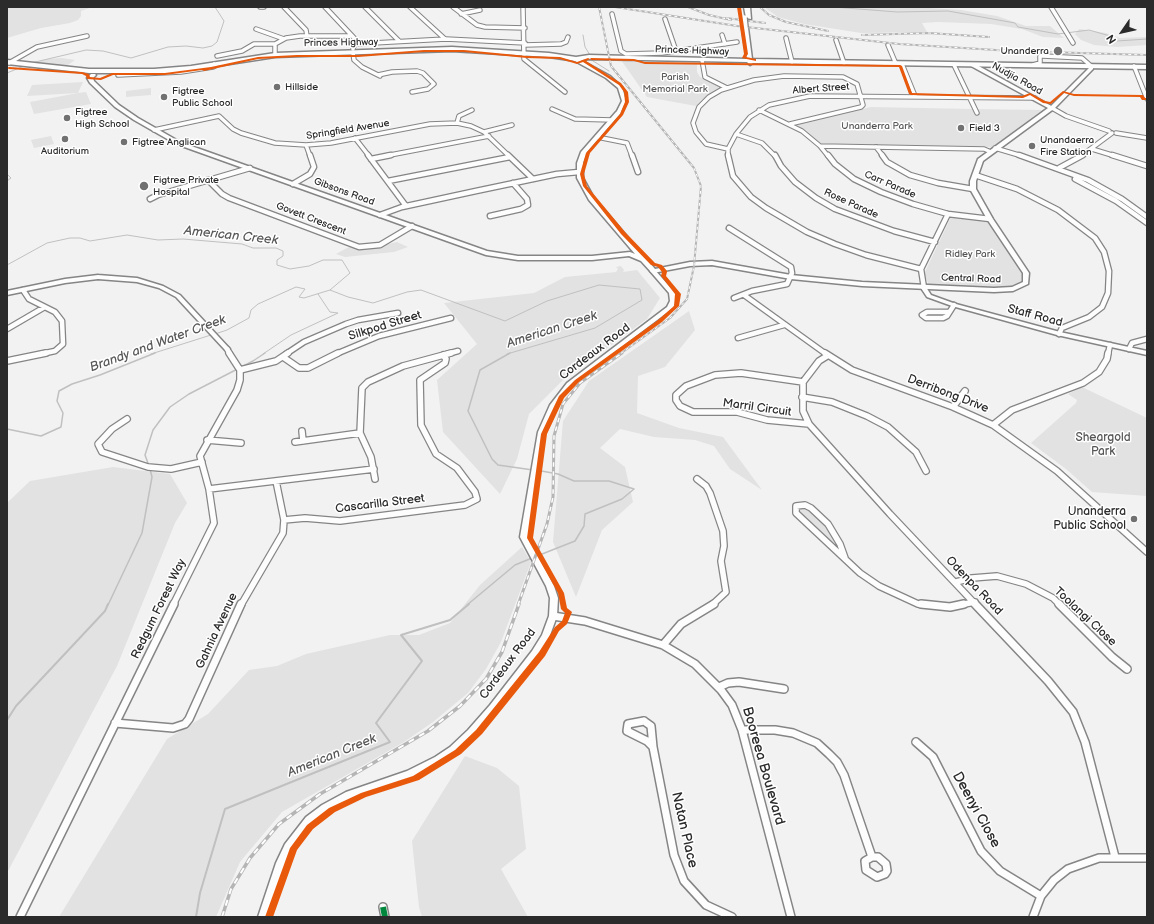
<!DOCTYPE html>
<style>
body{margin:0}
#map{position:relative;width:1154px;height:924px;overflow:hidden;background:#f2f2f2;font-family:"Balsamiq Sans",sans-serif}
canvas{display:block}
.frame{position:absolute;inset:0;border:8px solid #2b2b2b;pointer-events:none}
.north{position:absolute;left:1102px;top:12px;width:40px;height:40px;-webkit-text-stroke:3px #fff;paint-order:stroke;rotate:236deg;font-size:11px;font-weight:700;line-height:16px;text-align:center;color:#2b2b2b}
.north::after{content:'';display:block;margin:auto;width:14px;height:18px;background:#2b2b2b;clip-path:polygon(50% 0,100% 100%,50% 72%,0 100%)}
</style>
<div id="map">
<canvas width="1154" height="924"></canvas>
<div class="frame"></div>
<div class="north">N</div>
</div>
<script>
const context = document.querySelector('canvas').getContext('2d');
context.lineJoin = 'round';
function fill(path, color) { context.fillStyle = color; context.fill(path, 'evenodd'); }
const toPath = rows => new Path2D(rows.map(r => 'M' + r).join(''));
function strokePath(path, color, width, dash) { context.strokeStyle = color; context.lineWidth = width; context.lineCap = dash ? 'butt' : 'round'; context.setLineDash(dash || []); context.stroke(path); }
function drawText(font, color, halo, rows, align = 'center') {
  context.font = font + ' "Balsamiq Sans",sans-serif'; context.lineWidth = 3; context.setLineDash([]); context.textBaseline = 'middle'; context.strokeStyle = halo; context.fillStyle = color; for (const [text, x, y, turn = 0] of rows) {
    context.save(); context.translate(x, y); context.rotate((+turn || 0) * Math.PI / 180); context.textAlign = isNaN(turn) ? turn : align; if (halo) context.strokeText(text, 0, 0); context.fillText(text, 0, 0); context.restore();
  }
}
const green = toPath([
 [7,7,93,7,81,11,81,16,78,20,70,23,41,28,7,38],
 [764,7,914,7,961,10,997,16,1026,26,1050,26,1064,38,1043,37,1022,29,991,24,938,22,922,23,927,32,861,33,804,24,778,17],
 [1079,29,1106,33,1120,38,1147,37,1147,45,1117,47,1094,45,1081,40,1075,34],
 [62,58,75,60,65,67,33,63,47,59],
 [621,60,643,63,697,64,697,72,700,77,722,88,701,100,696,106,647,97],
 [83,82,78,93,86,92,91,104,34,114,30,102,78,93,27,96,32,85],
 [151,88,151,95,126,97,126,91],
 [871,107,972,109,1042,110,992,147,821,144,796,124],
 [51,136,54,144,34,148,31,140],
 [951,217,985,221,988,223,1023,273,1023,282,1012,288,929,285,924,274],
 [397,242,408,247,394,252,345,257,336,254,351,246,370,248],
 [621,266,624,270,623,272,637,270,660,298,647,319,562,381,529,414,517,459,500,494,443,432,437,380,477,344,444,303,534,293,565,277,616,272,618,269,616,267],
 [689,311,695,330,665,367,638,376,637,413,679,428,723,437,762,490,730,469,714,446,695,440,654,437,620,429,600,448,625,467,633,502,602,530,576,597,553,542,563,421,589,381],
 [1082,387,1147,418,1147,496,1092,492,1066,469,1031,443,1076,403,1077,400,1068,394],
 [113,467,170,474,187,503,175,523,117,666,7,873,7,503,30,481],
 [804,507,811,510,825,525,839,550,800,514,799,508],
 [522,547,531,562,501,642,486,669,468,693,433,722,404,742,282,812,240,862,216,917,59,917,167,739,208,714,249,670,277,666,306,654,390,635,419,635,450,623,480,585],
 [465,756,497,768,519,786,526,849,501,869,528,917,422,917,419,907,412,841]
]);
const streamFar2 = toPath([
 [833,7,897,12,948,11,1015,23,1018,27,1058,34,1089,30,1110,36,1117,41,1147,39],
 [583,35,585,47,590,55],
 [590,59,609,71],
 [31,63,86,50,103,51,131,58,168,47,186,46,203,48,212,46,217,42,224,21,215,7],
 [7,73,24,66],
 [7,174,11,178,7,181],
 [7,265,47,243,70,238,80,238,90,241,127,235,158,240,183,239,242,244,253,248,276,248,283,251,283,256,277,260,277,265,290,269,309,266,323,260,342,260,350,273,330,290,348,297,373,303,407,292,421,290,505,321,547,301,599,285,640,289,642,300,595,328,507,354],
 [215,334,227,330,249,318,251,310,258,304,296,287,305,289,299,297,304,298,330,290],
 [151,354,211,335],
 [263,354,291,335,338,313,330,312,318,294]
]);
const streamFar1 = toPath([
 [510,353,480,370,468,411,492,459,498,465,533,470],
 [7,429,41,436,61,427,63,413,57,401,59,391,72,384,100,375,155,353],
 [149,466,145,455,153,430,170,407,189,394,253,361,265,353],
 [536,470,558,474,574,481,609,481,634,489,622,499,585,514,584,526,575,541,537,556],
 [108,605,142,533,152,477,150,469],
 [467,605,515,565,532,558]
]);
const stream = toPath([
 [7,720,16,706,105,611,108,604],
 [196,917,200,893,225,809,390,742,376,723,422,661,401,635,450,620,469,604]
]);
const minorFar3 = toPath([
 [260,7,264,7],
 [284,7,306,30,307,36],
 [325,7,356,40,353,49],
 [365,7,399,41],
 [410,7,445,39],
 [453,7,477,25,485,27,525,28],
 [523,7,524,59,565,92],
 [1051,7,1073,43],
 [461,14,480,10],
 [612,14,621,51,626,54,662,53,737,42],
 [665,19,676,51],
 [256,29,284,39],
 [722,35,725,44],
 [786,38,792,62],
 [836,40,844,63],
 [355,44,446,39,525,43],
 [525,45,561,44,566,42,568,37],
 [888,45,896,64],
 [353,53,354,60,362,67,380,76],
 [275,55,275,44,286,38,300,36,352,36],
 [217,56,242,51,254,44,275,44],
 [702,60,705,77,727,88],
 [9,63,37,47,87,36],
 [902,64,915,96],
 [954,65,977,113],
 [1033,65,1040,63,1040,56,1043,56,1082,58,1091,66],
 [1134,66,1147,99],
 [118,75,181,72,213,67,215,66,214,64],
 [378,75,392,72,417,71,423,73,434,84,428,89,412,92],
 [1052,108,1066,116,1109,131],
 [552,109,575,119,612,120],
 [759,110,802,131,820,146,828,156],
 [457,123,459,116,472,110],
 [154,130,219,116,233,129,241,133,275,143,306,145,331,143,430,124,457,123,471,126,484,132,509,156],
 [484,132,512,125],
 [1116,133,1147,138],
 [736,134,762,143,775,156],
 [597,137,627,143,632,156],
 [355,138,369,156],
 [306,145,310,156],
 [820,146,984,149,991,152],
 [876,147,883,156],
 [995,148,1022,156],
 [728,149,706,144,696,132,693,123,699,107,709,97,721,90,754,80,784,76,843,77,857,84,863,105,861,107,790,124],
 [1092,149,1115,156],
 [385,156,489,136],
 [728,156,728,149,736,134,750,117,769,105,810,96,1035,98],
 [1081,156,1112,133]
]);
const minorFar2 = toPath([
 [368,155,406,206],
 [508,155,533,179],
 [632,155,638,172],
 [728,155,733,176,751,197,766,208,807,232,835,244,866,255,921,269],
 [775,155,781,166,795,182,816,198,835,209,894,231,935,242],
 [828,155,835,164,854,179,881,192,913,204,948,214,990,219],
 [882,155,887,162,910,175,938,183,973,189],
 [1019,155,1088,180,1122,199,1147,217],
 [1112,155,1147,166],
 [371,159,391,155],
 [1059,168,1083,155],
 [975,175,1017,189,1058,210,1095,238,1104,252,1109,271,1108,293,1102,307,1089,317,1062,328,1059,334],
 [1075,179,1116,201,1147,223],
 [208,180,222,194,229,198,359,247,380,245,412,226],
 [388,181,510,157],
 [293,184,310,174,314,167,310,155],
 [150,199,158,195,250,168],
 [380,215,402,207,476,191,557,174,579,172],
 [490,216,521,209,528,205,527,199,513,183],
 [729,228,791,267,792,273,787,284,752,291,734,298],
 [924,288,921,269,948,214],
 [23,290,29,299,55,312,62,321,63,344,55,351,41,354],
 [744,295,826,354],
 [949,312,927,312,922,315,926,318,943,318,947,316,954,305],
 [7,329,43,308],
 [738,338,784,325],
 [227,349,230,354],
 [1129,349,1132,343,1147,339],
 [286,354,304,342,346,324,358,320,398,313],
 [336,354,379,336,451,318],
 [447,354,458,351],
 [1108,354,1110,345]
]);
const minorFar1 = toPath([
 [825,353,852,370,953,407,993,425,1057,471,1147,552],
 [827,356,819,361,803,382,803,411,809,424,890,514,976,605],
 [283,357,299,368,308,368,338,353],
 [7,361,46,353],
 [240,370,276,361,288,353],
 [803,382,741,373,715,375,686,386,676,395,676,400,680,406,693,412,737,412,767,420,809,424],
 [802,397,832,402,867,416,888,427,916,452,926,471],
 [953,407,965,391],
 [127,419,112,429,98,444,102,452,148,467,171,469,202,462],
 [993,425,1012,410,1083,383,1099,372,1107,359,1108,353],
 [302,431,303,441],
 [207,440,241,443],
 [295,442,360,433],
 [375,479,371,457,360,433,362,388,368,382,403,366,451,353],
 [697,479,706,486,710,493,723,531,724,546,721,561,726,592,712,605],
 [209,489,374,469],
 [284,520,305,518,340,521,465,505,477,499,475,492,457,468,436,454,421,425,420,380,445,363,446,359,443,355],
 [845,558,840,544,828,524,811,508,805,505,796,506,796,513,860,573,879,586,918,604,931,605],
 [956,582,972,578,997,576,1026,584,1053,598,1060,605],
 [173,605,214,523,209,489,200,456,237,390,240,380,240,370,229,353],
 [241,605,283,533,284,520,276,481],
 [959,605,975,602]
]);
const minor = toPath([
 [921,604,950,607,964,604],
 [975,604,1048,681,1073,712,1085,742,1115,857],
 [1059,604,1112,657,1127,669],
 [553,616,585,621,663,645,695,664,721,690,732,705,742,730,791,917],
 [663,645,681,624,714,604],
 [719,687,728,683,739,682,784,689],
 [644,721,651,726,653,747,647,741,627,731,628,724,644,721],
 [115,723,173,728,185,724,189,719,241,604],
 [742,730,775,730,793,733,817,743,829,754,837,762,844,775,872,857],
 [916,742,933,757,981,851,1000,871,1041,896],
 [653,747,674,855,684,881,706,905,732,917],
 [872,857,878,857,886,864,887,871,885,874,877,877,866,870,865,861,872,857],
 [383,907,385,917],
 [20,917,174,604],
 [1033,917,1041,896,1054,880,1068,869,1099,858,1147,858]
]);
const tertiary = toPath([
 [573,58,577,58,610,76,622,87,626,101,620,114,616,113,622,101,618,88,606,78,573,60,573,58],
 [1089,65,1093,65,1093,69,1054,109,1050,109,1050,107,1089,68,1089,65],
 [653,269,655,270,675,293,676,301,673,308,571,385,556,405,544,432,528,537,554,586,558,598,557,616,549,638,538,655,496,709,474,734,456,753,441,763,413,777,352,798,328,811,312,823,293,847,286,863,268,917,258,917,276,863,285,844,306,817,322,805,346,792,407,771,435,757,450,747,468,730,490,705,532,651,542,635,549,616,550,598,546,586,520,537,538,432,550,405,567,383,667,307,670,301,669,293,650,271,653,269],
 [98,275,137,278,163,286,180,295,230,349,227,351,225,350,176,297,159,288,137,282,98,279,65,283,7,295,7,291,65,279,98,275],
 [924,286,926,287,931,295,956,304,1060,332,1147,351,1147,355,1057,335,952,306,927,297,921,288,924,286]
]);
const secondary = toPath([
 [971,64,975,64,1055,108,983,161,976,181,976,189,993,219,1029,273,1028,284,1013,291,994,292,862,286,791,279,712,265,690,266,653,273,651,272,641,261,629,256,592,260,518,260,486,255,176,144,134,120,115,107,90,83,87,78,91,74,95,74,96,75,93,78,94,81,119,105,138,118,180,142,487,251,518,256,592,256,630,252,635,254,589,200,577,178,577,163,581,152,616,112,618,111,621,113,620,114,587,152,583,163,583,178,594,198,655,269,690,262,712,261,791,275,862,282,994,288,1012,287,1023,282,1023,273,987,219,970,189,970,181,978,159,1048,108,971,66,971,64]
]);
const primary = toPath([
 [744,7,750,7,751,19,746,18,744,7],
 [745,26,748,28,752,59,1147,65,1147,69,753,63,750,65,747,62,589,59,576,61,549,57,452,51,275,57,191,70,154,73,89,73,7,64,7,60,89,69,154,69,191,66,275,53,452,47,549,53,576,57,589,55,747,59,742,28,745,26]
]);
const railFar2 = toPath([
 [599,7,611,66,694,168,701,186,694,266,687,299,670,318,620,354],
 [615,7,737,26,899,44,1012,51,1147,55],
 [688,7,709,15,731,20],
 [760,7,769,15,786,22,828,31],
 [726,18,765,23],
 [862,35,929,33,989,37]
]);
const railFar1 = toPath([
 [518,605,547,524,553,497,554,436,563,404,580,383,622,353]
]);
const rail = toPath([
 [222,917,231,889,250,858,279,824,320,794,428,731,460,706,486,679,502,652,519,604]
]);
const primaryBridge = toPath([
 [744,18,745,28]
]);
const quiet = toPath([
 [383,907,385,917]
]);
const cycleway = toPath([
 [737,7,741,7,748,54,746,57,756,59,756,61,742,58,744,54,737,7],
 [424,50,464,50,527,56,560,57,577,62,588,58,590,59,586,61,621,83,628,92,629,102,623,115,590,153,584,174,587,186,625,232,655,263,662,265,667,271,667,272,666,276,681,294,679,306,662,322,579,382,564,398,547,434,533,538,564,593,567,608,572,612,567,624,559,631,545,656,482,734,461,754,419,780,366,797,335,812,313,829,297,850,273,917,265,917,290,848,307,825,329,808,361,793,413,776,455,750,476,730,539,652,555,627,562,621,565,613,561,609,558,593,527,538,541,434,559,396,575,380,658,320,674,306,675,294,661,276,662,272,658,267,651,265,621,234,583,186,580,174,586,153,620,114,625,102,624,92,619,85,583,62,577,64,560,59,527,58,464,52,424,52,358,57,297,57,258,59,204,71,202,70,165,75,113,75,101,80,87,79,86,76,82,74,9,69,7,68,9,67,82,72,89,74,90,77,100,78,112,73,165,73,211,67,258,57,297,55,358,55,424,50],
 [591,58,634,59,645,62,900,65,902,66,912,93,1022,96,1030,93,1045,101,1050,102,1063,91,1074,94,1142,95,1143,95,1145,98,1147,98,1147,100,1142,100,1140,97,1074,96,1064,93,1051,104,1043,103,1030,95,1023,98,911,95,909,94,899,67,645,64,634,61,592,60,590,59,591,58]
]);
const markers = [
 [1058,51,5,"#717171"],
 [277,87,4,"#717171"],
 [164,97,4,"#717171"],
 [67,118,4,"#717171"],
 [961,128,4,"#717171"],
 [65,139,4,"#717171"],
 [124,142,4,"#717171"],
 [1032,146,4,"#717171"],
 [144,186,5,"#717171"],
 [1134,519,4,"#717171"]
];
const farStreetnames = [
 ["Princes Highway",341,43,-1],
 ["Princes Highway",692,51,2],
 ["Nudjia Road",1017,79,29],
 ["Albert Street",821,89,-4],
 ["Springfield Avenue",348,130,-9],
 ["Carr Parade",890,185,23],
 ["Gibsons Road",344,192,20],
 ["Rose Parade",851,204,24],
 ["Govett Crescent",311,219,21],
 ["Central Road",971,279,2]
];
const farPoinames = [
 ["Unanderra",1049,51,"right"],
 ["Hillside",285,87],
 ["Figtree",172,91],
 ["Public School",172,103],
 ["Figtree",75,112],
 ["High School",75,124],
 ["Field 3",969,128],
 ["Unandaerra",1040,140],
 ["Fire Station",1040,152],
 ["Figtree Anglican",132,142],
 ["Auditorium",65,151,"center"],
 ["Figtree Private",153,180],
 ["Hospital",153,192]
];
const farParknames = [
 ["Parish",675,77],
 ["Memorial Park",675,89],
 ["Unanderra Park",877,126],
 ["Ridley Park",970,254]
];
const streetNames = [
 ["Staff Road",1035,316,15],
 ["Silkpod Street",385,326,-17],
 ["Cordeaux Road",595,352,-37],
 ["Derribong Drive",948,394,21],
 ["Marril Circuit",757,408,8],
 ["Cascarilla Street",380,504,-7],
 ["Odenpa Road",974,586,46],
 ["Redgum Forest Way",159,609,-64],
 ["Toolangi Close",1085,617,43],
 ["Gahnia Avenue",217,631,-65],
 ["Cordeaux Road",508,664,-53]
];
const parkNames = [
 ["Sheargold",1103,438],
 ["Park",1103,452]
];
const poiNames = [
 ["Unanderra",1126,512],
 ["Public School",1126,526]
];
const waterNames = [
 ["American Creek",231,236,6],
 ["American Creek",552,330,-18],
 ["Brandy and Water Creek",158,344,-20],
 ["American Creek",332,756,-22]
];
const nearStreetnames = [
 ["Booreea Boulevard",763,766,74],
 ["Deenyi Close",976,810,61],
 ["Natan Place",684,830,77]
];
fill(green, '#e2e2e2');
strokePath(streamFar2, '#c0c0c0', 1);
strokePath(streamFar1, '#c0c0c0', 1.5);
strokePath(stream, '#c0c0c0', 2);
strokePath(minorFar3, '#858585', 5.5);
strokePath(minorFar2, '#858585', 7);
strokePath(minorFar1, '#858585', 8);
strokePath(minor, '#858585', 10);
strokePath(tertiary, '#858585', 3);
strokePath(secondary, '#858585', 3);
strokePath(primary, '#858585', 3);
strokePath(minorFar3, '#fdfdfd', 3.5);
strokePath(minorFar2, '#fdfdfd', 4.5);
strokePath(minorFar1, '#fdfdfd', 5.5);
strokePath(minor, '#fdfdfd', 7);
fill(tertiary, '#fdfdfd');
fill(secondary, '#fdfdfd');
fill(primary, '#fdfdfd');
strokePath(railFar2, '#b5b5b5', 2);
strokePath(railFar1, '#b5b5b5', 3);
strokePath(rail, '#b5b5b5', 3.5);
strokePath(railFar2, '#fff', 1, [3]);
strokePath(railFar1, '#fff', 1.5, [4.5]);
strokePath(rail, '#fff', 2, [6]);
strokePath(primaryBridge, '#858585', 8, []);
strokePath(primaryBridge, '#fdfdfd', 5.5);
strokePath(quiet, '#00873e', 6, [13, 6]);
fill(cycleway, '#e8590c');
for (const [x, y, r, color] of markers) { const dot = new Path2D(); dot.arc(x, y, r, 0, 2 * Math.PI); context.fillStyle = color; context.fill(dot); strokePath(dot, '#fff', 1.5); }
drawText('10px', '#2b2b2b', '#fff', farStreetnames);
drawText('10px', '#2b2b2b', '#fff', farPoinames, 'left');
drawText('10px', '#565656', '#fff', farParknames);
drawText('12px', '#2b2b2b', '#fff', streetNames);
drawText('12px', '#565656', '#fff', parkNames);
drawText('12px', '#2b2b2b', '#fff', poiNames, 'right');
drawText('italic 13px', '#585858', '#fff', waterNames);
drawText('14px', '#2b2b2b', '#fff', nearStreetnames);
</script>
